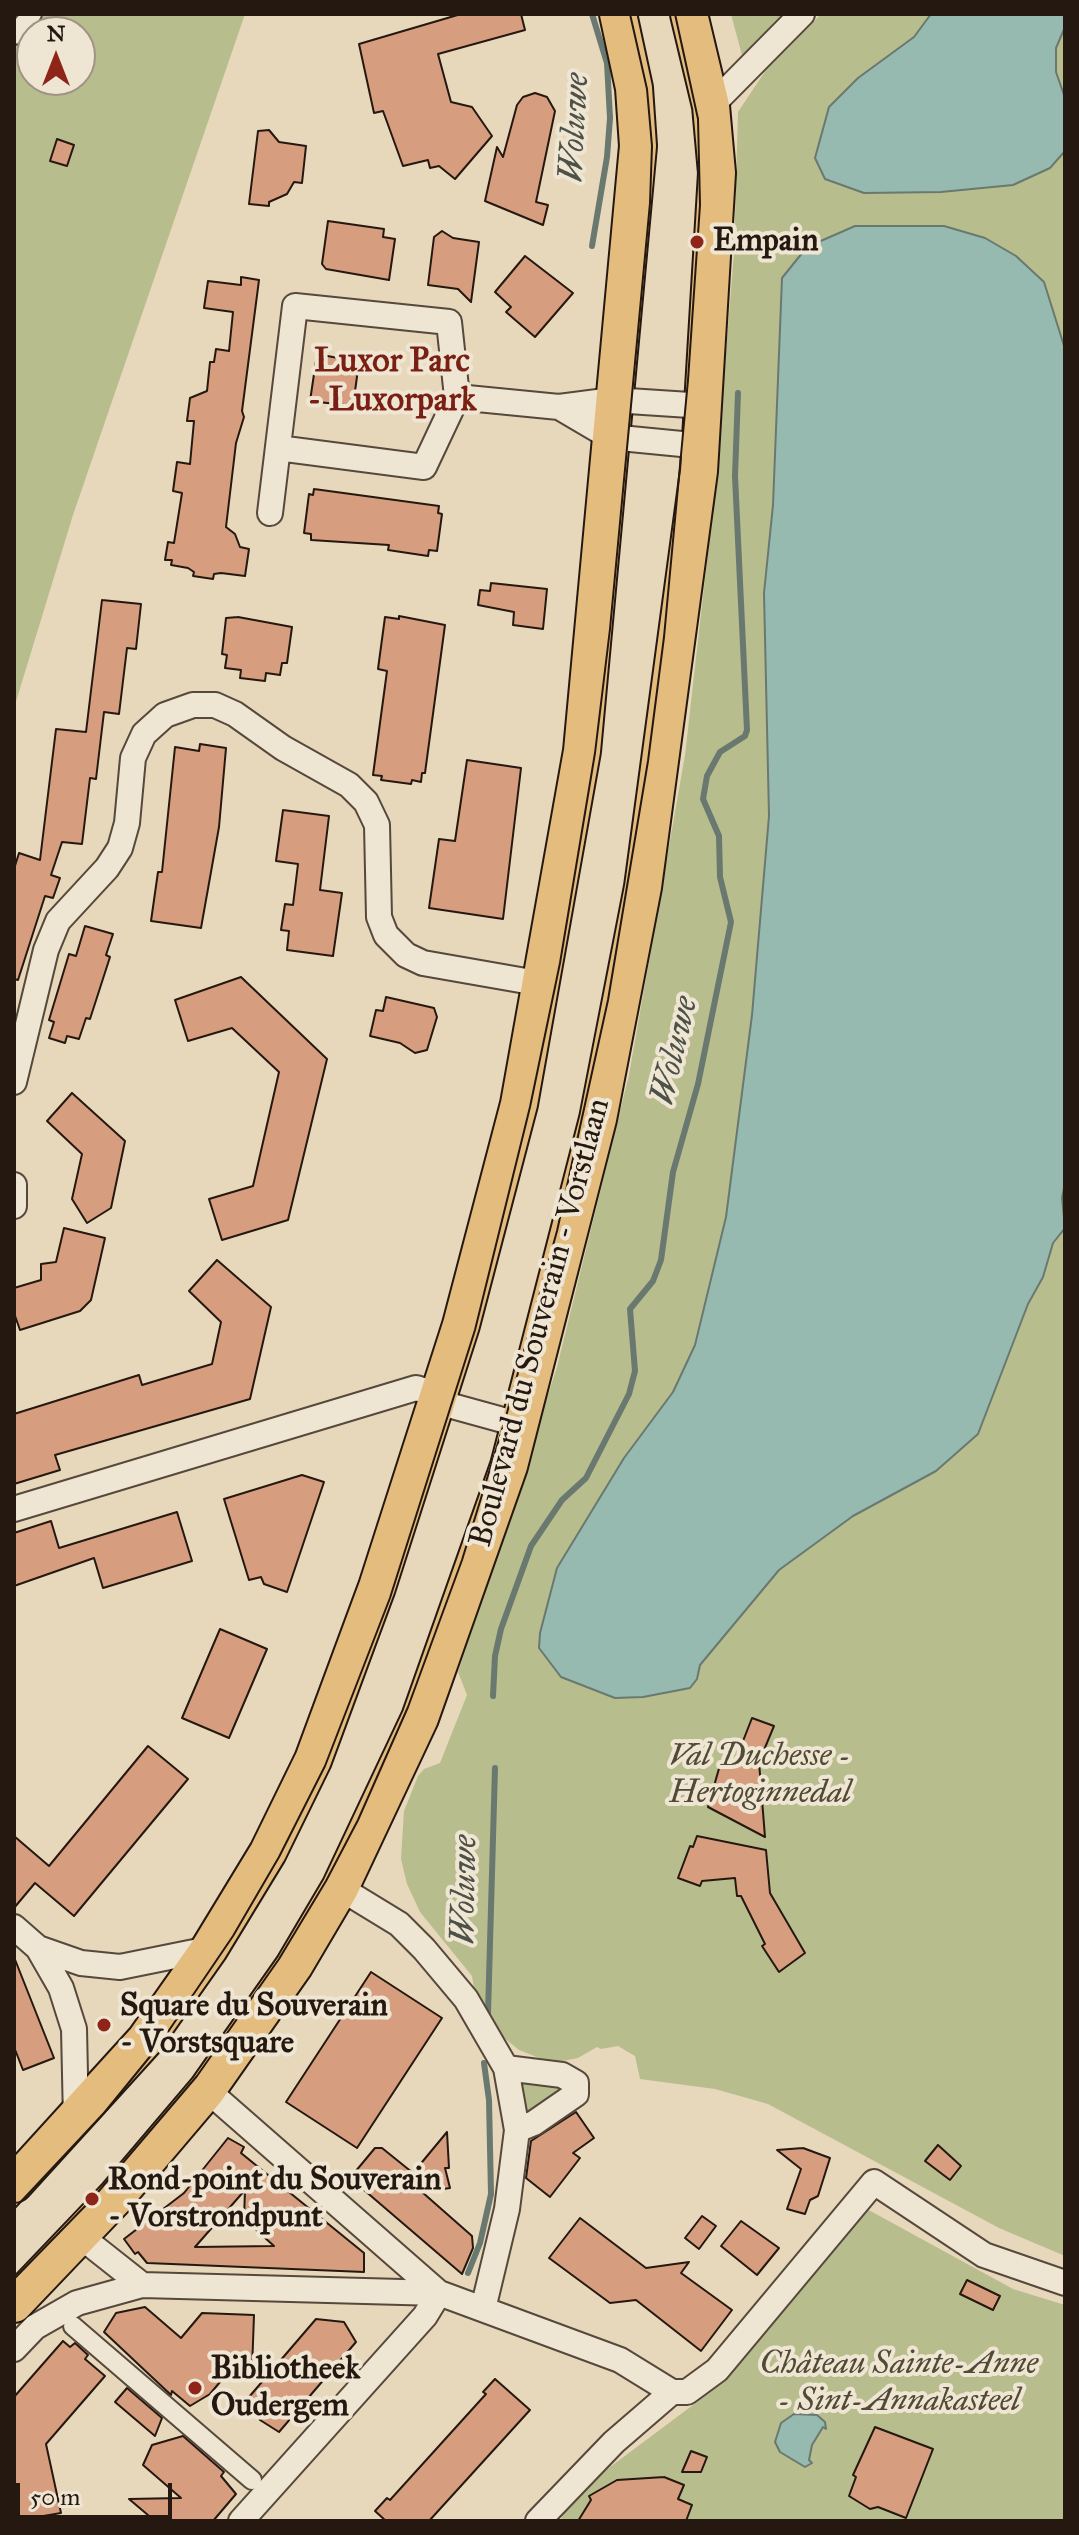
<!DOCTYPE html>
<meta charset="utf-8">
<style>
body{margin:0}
#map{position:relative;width:1079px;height:2535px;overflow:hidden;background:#e7d7bb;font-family:"IM FELL Great Primer",serif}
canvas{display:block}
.frame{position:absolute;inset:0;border:16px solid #251810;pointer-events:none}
.north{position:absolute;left:16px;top:16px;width:80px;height:80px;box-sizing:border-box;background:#efe5d3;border:2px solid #9e9385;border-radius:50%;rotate:0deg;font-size:22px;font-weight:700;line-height:32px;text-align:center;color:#251810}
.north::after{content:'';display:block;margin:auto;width:28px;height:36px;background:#8f2418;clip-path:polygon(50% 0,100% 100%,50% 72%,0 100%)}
.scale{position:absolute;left:16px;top:2483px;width:156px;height:36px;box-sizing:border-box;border:4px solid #251810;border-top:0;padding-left:10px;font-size:24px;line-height:28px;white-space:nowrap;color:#251810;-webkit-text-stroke:6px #efe5d3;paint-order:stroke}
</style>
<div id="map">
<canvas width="1079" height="2535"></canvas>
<div class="frame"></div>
<div class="north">N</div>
<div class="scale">50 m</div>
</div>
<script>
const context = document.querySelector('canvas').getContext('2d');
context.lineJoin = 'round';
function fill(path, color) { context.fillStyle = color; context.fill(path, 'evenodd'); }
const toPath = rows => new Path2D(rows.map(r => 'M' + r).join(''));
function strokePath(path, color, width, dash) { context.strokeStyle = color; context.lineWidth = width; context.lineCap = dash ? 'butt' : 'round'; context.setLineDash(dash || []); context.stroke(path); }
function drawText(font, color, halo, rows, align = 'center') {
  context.font = font + ' "IM FELL Great Primer",serif'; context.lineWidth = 8; context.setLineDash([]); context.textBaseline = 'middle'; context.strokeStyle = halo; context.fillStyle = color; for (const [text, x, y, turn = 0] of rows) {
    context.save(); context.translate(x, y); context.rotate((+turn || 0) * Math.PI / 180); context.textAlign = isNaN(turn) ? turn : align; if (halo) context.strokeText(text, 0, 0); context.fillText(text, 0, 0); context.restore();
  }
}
const green = toPath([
 [14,14,245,14,73,515,14,708],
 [32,32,80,32,80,80,32,80],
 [731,14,784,14,743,59],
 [821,14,1065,14,1065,2256,999,2228,768,2104,715,2089,640,2079,635,2056,618,2046,601,2049,597,2047,578,2058,552,2063,519,2050,503,2037,475,1994,472,1976,420,1912,407,1884,401,1859,404,1811,418,1776,424,1769,440,1763,467,1695,458,1672,557,1367,629,1075,685,755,714,499,734,253,738,112,766,70],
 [523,2078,567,2087,531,2115,522,2110,518,2085],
 [865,2208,1013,2289,1065,2305,1065,2521,561,2521,563,2512,590,2482,697,2402,731,2370]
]);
const water = toPath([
 [931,14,1065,14,1065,27,1056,48,1056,72,1065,98,1065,151,1050,168,1013,185,941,192,864,193,825,179,815,158,829,107,858,78,914,37,931,14],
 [855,226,944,226,985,238,1016,256,1044,282,1065,349,1065,1183,1062,1198,1065,1228,1053,1243,1043,1277,1028,1304,978,1434,936,1471,853,1516,779,1570,700,1665,697,1679,690,1688,643,1697,615,1698,561,1677,539,1648,540,1633,557,1568,624,1458,673,1392,695,1345,726,1217,752,1015,769,816,764,593,773,505,782,278,807,247,855,226],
 [794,2414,817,2415,825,2422,826,2429,823,2427,812,2445,809,2460,812,2463,805,2467,780,2452,775,2442,781,2423,794,2414]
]);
const stream = toPath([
 [592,246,607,157,610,118,607,63,592,14],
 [493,1696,495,1656,501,1629,531,1546,562,1500,586,1478,629,1394,635,1371,630,1309,653,1281,661,1260,673,1172,698,1084,731,922,720,877,719,836,703,799,707,776,720,752,745,736,747,730,735,476,738,393],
 [488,2013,495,1768],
 [468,2273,480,2243,491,2194,489,2100,484,2063]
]);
const building = toPath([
 [461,14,521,14,525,30,438,54,451,102,472,107,492,136,455,179,439,166,430,168,428,160,403,166,383,111,374,113,359,44,461,14],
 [535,93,547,97,555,111,536,202,548,205,543,225,485,201,497,147,503,157,517,105,523,97,535,93],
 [269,130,279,142,306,146,302,183,294,182,287,194,269,202,269,206,249,204,258,131,269,130],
 [57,139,74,145,67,166,50,161,57,139],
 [328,221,384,229,383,237,395,239,389,280,326,269,322,264,328,221],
 [442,231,453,238,479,242,471,302,458,289,428,285,434,237,442,231],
 [525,256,573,293,535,337,506,312,511,307,495,292,525,256],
 [241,277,259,280,242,411,244,417,236,443,226,527,235,534,240,547,249,549,245,576,221,573,214,574,213,579,193,576,194,572,188,568,171,565,172,560,165,560,168,542,174,543,182,493,173,491,177,462,190,464,194,421,187,421,190,398,207,391,210,362,214,362,216,349,229,351,233,312,204,308,208,281,241,285,241,277],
 [317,354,359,362,353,406,310,401,317,354],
 [314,489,439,506,438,513,442,514,437,551,429,550,428,556,388,550,389,545,311,540,311,534,304,533,309,494,313,495,314,489],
 [491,583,547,589,543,629,513,625,514,612,478,605,480,590,490,591,491,583],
 [102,600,141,604,136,649,127,648,119,714,104,712,96,779,90,778,82,844,62,842,51,875,60,878,53,898,45,896,18,980,14,979,14,869,19,853,40,860,56,729,86,732,102,600],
 [399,616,445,625,425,773,422,773,421,782,412,780,411,784,381,780,382,776,373,775,387,671,378,669,385,617,399,619,399,616],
 [238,617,292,627,287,663,282,663,280,675,266,673,265,681,240,678,241,670,225,668,227,655,222,654,226,618,238,617],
 [200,744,226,748,219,827,201,928,151,921,158,872,162,872,175,747,199,751,200,744],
 [467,760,521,768,503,919,429,908,439,839,455,841,467,760],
 [283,810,329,816,320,890,342,893,333,956,287,950,289,931,281,930,285,904,293,905,298,864,276,861,283,810],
 [85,926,113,934,106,955,110,957,90,1019,86,1018,79,1039,67,1036,65,1043,49,1038,54,1022,49,1020,69,954,76,956,85,926],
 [241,977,327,1059,288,1220,222,1240,209,1199,253,1186,279,1072,232,1028,188,1041,175,1000,241,977],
 [386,997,434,1008,437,1017,427,1050,415,1053,400,1043,370,1036,376,1010,383,1011,386,997],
 [72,1093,125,1141,111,1208,87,1223,72,1199,82,1154,47,1121,72,1093],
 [64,1228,105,1238,91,1300,80,1311,20,1330,14,1313,14,1288,41,1280,41,1264,56,1262,64,1228],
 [217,1260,271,1307,250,1399,55,1455,60,1470,14,1484,14,1414,139,1375,142,1385,212,1364,221,1322,189,1291,217,1260],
 [302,1475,324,1482,287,1592,264,1584,261,1577,249,1580,224,1499,302,1475],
 [177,1512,192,1561,103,1588,94,1558,14,1586,14,1533,51,1521,59,1548,177,1512],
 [220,1629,267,1649,229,1738,182,1718,220,1629],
 [752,1718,774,1726,759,1762,765,1837,708,1807,720,1765,736,1759,752,1718],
 [148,1746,188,1779,74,1916,35,1883,14,1908,14,1836,49,1866,148,1746],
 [697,1836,766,1850,770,1893,805,1953,779,1972,762,1946,765,1944,741,1896,737,1896,735,1878,702,1881,700,1886,678,1878,690,1846,693,1847,697,1836],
 [14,1957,54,2058,23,2070,14,2047,14,1957],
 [371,1972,442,2018,357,2148,286,2102,371,1972],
 [576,2112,594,2138,573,2153,580,2158,550,2197,526,2178,531,2141,576,2112],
 [447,2132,449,2168,445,2168,450,2188,422,2192,472,2236,473,2248,462,2274,350,2178,375,2148,382,2148,413,2173,447,2132],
 [228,2138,244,2147,241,2153,364,2253,364,2272,147,2263,138,2252,135,2254,124,2239,184,2193,228,2138],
 [245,2190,244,2219,274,2246,195,2247,245,2190],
 [938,2145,961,2166,950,2180,925,2161,938,2145],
 [803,2148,830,2158,818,2196,810,2200,805,2214,787,2209,801,2169,777,2150,803,2148],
 [702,2216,716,2226,699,2249,685,2238,702,2216],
 [580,2218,646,2268,689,2262,681,2273,732,2310,701,2351,636,2300,610,2303,549,2258,580,2218],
 [741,2221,779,2248,757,2275,721,2246,741,2221],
 [967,2280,1000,2296,993,2310,960,2294,967,2280],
 [145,2307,181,2338,202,2313,254,2315,252,2370,235,2355,225,2376,210,2394,190,2406,172,2391,171,2395,104,2332,116,2313,145,2307],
 [316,2319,344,2322,356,2342,279,2432,260,2420,249,2397,316,2319],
 [63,2341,70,2347,75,2343,88,2355,85,2359,105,2376,46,2444,61,2513,14,2521,14,2397,63,2341],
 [495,2379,530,2410,429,2521,386,2521,375,2511,387,2498,390,2500,486,2394,483,2392,495,2379],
 [127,2388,162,2418,155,2436,115,2402,127,2388],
 [875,2427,933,2449,906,2518,878,2507,870,2509,849,2496,856,2477,853,2475,875,2427],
 [183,2436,224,2472,221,2476,236,2494,213,2521,155,2521,129,2499,181,2498,143,2465,152,2445,183,2436],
 [691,2451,707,2457,701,2472,682,2472,691,2451],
 [664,2477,684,2485,678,2499,692,2505,686,2521,578,2521,591,2500,589,2496,617,2480,664,2477]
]);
const pedestrian = toPath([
 [14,35,32,14],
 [73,2326,252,2480]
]);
const minor = toPath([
 [711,106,802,14],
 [457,397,559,407],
 [702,446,610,437,559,407,613,400,705,406],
 [270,513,295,306,449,322,457,397,424,467,278,448],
 [14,1082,46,950,58,921,107,868,120,848,127,823,133,758,144,734,165,715,193,705,215,705,235,714,283,748,349,785,366,802,377,825,379,917,386,935,406,955,423,963,543,984],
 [14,1185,14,1206],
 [14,1509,416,1388,440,1395,452,1406,521,1425],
 [340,1888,399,1924,424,1949,466,1999,506,2068,517,2130,507,2209,483,2309],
 [14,1927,38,1948,61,1988,74,2029,76,2120],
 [38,1948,81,1963,120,1967,209,1949],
 [506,2068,562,2075,576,2083,576,2094,534,2123,517,2130],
 [207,2090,439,2293],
 [80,2236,142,2285],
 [14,2349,35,2327,77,2303,142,2285,439,2293,620,2360,672,2392],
 [241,2521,425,2316,439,2293],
 [538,2521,614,2442,672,2392,687,2392,717,2370,874,2182,984,2255,1065,2283]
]);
const primary = toPath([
 [14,2184,145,2040,209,1949,268,1852,313,1760,377,1587,461,1325,519,1104,582,751,638,146,634,88,618,14],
 [14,2304,117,2196,207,2090,294,1966,340,1888,420,1718,509,1466,598,1119,643,887,699,471,717,173,711,106,689,14]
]);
const tram = toPath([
 [14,2209,104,2113,157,2048,233,1936,279,1857,325,1766,390,1598,475,1330,530,1107,560,963,595,753,610,629,650,203,652,146,647,89,630,14],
 [14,2279,92,2199,197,2076,279,1959,326,1881,358,1820,408,1707,462,1560,505,1420,557,1231,608,1000,648,761,664,637,688,380,700,205,698,119,675,14]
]);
const markers = [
 [697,242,8,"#8f2418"],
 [104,2025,8,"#8f2418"],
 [92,2199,8,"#8f2418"],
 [195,2388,8,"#8f2418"]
];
const poiNames = [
 ["Empain",713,242],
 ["Square du Souverain",120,2007],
 ["- Vorstsquare",120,2044],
 ["Rond-point du Souverain",108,2181],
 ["- Vorstrondpunt",108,2218],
 ["Bibliotheek",211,2370],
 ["Oudergem",211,2407]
];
const streetNames = [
 ["Boulevard du Souverain - Vorstlaan",541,1323,-75]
];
const parkNames = [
 ["Val Duchesse -",760,1757],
 ["Hertoginnedal",760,1794],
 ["Château Sainte-Anne",899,2365],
 ["- Sint-Annakasteel",899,2402]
];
const waterNames = [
 ["Woluwe",576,128,-87],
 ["Woluwe",676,1051,-77],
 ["Woluwe",466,1890,-89]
];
const neighbourhoodNames = [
 ["Luxor Parc",392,363],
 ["- Luxorpark",392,402]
];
fill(green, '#b8bd8e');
fill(water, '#97bab0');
strokePath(water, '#697970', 2);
strokePath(stream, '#697970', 6);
fill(building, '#d69d7f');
strokePath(building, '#251810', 2);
strokePath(pedestrian, '#56483b', 22);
strokePath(minor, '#56483b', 28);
strokePath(primary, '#251810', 40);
strokePath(pedestrian, '#efe5d3', 18);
strokePath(minor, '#efe5d3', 24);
strokePath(primary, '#e4bc7e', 36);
strokePath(tram, '#251810', 2);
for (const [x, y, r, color] of markers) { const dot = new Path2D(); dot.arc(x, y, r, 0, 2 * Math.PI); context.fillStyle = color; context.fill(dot); strokePath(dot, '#efe5d3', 3); }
drawText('bold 32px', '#251810', '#efe5d3', poiNames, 'left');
drawText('32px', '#251810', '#efe5d3', streetNames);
drawText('italic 32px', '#514a36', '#efe5d3', parkNames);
drawText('italic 34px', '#4d5148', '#efe5d3', waterNames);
drawText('bold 34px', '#7a1f14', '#efe5d3', neighbourhoodNames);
</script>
